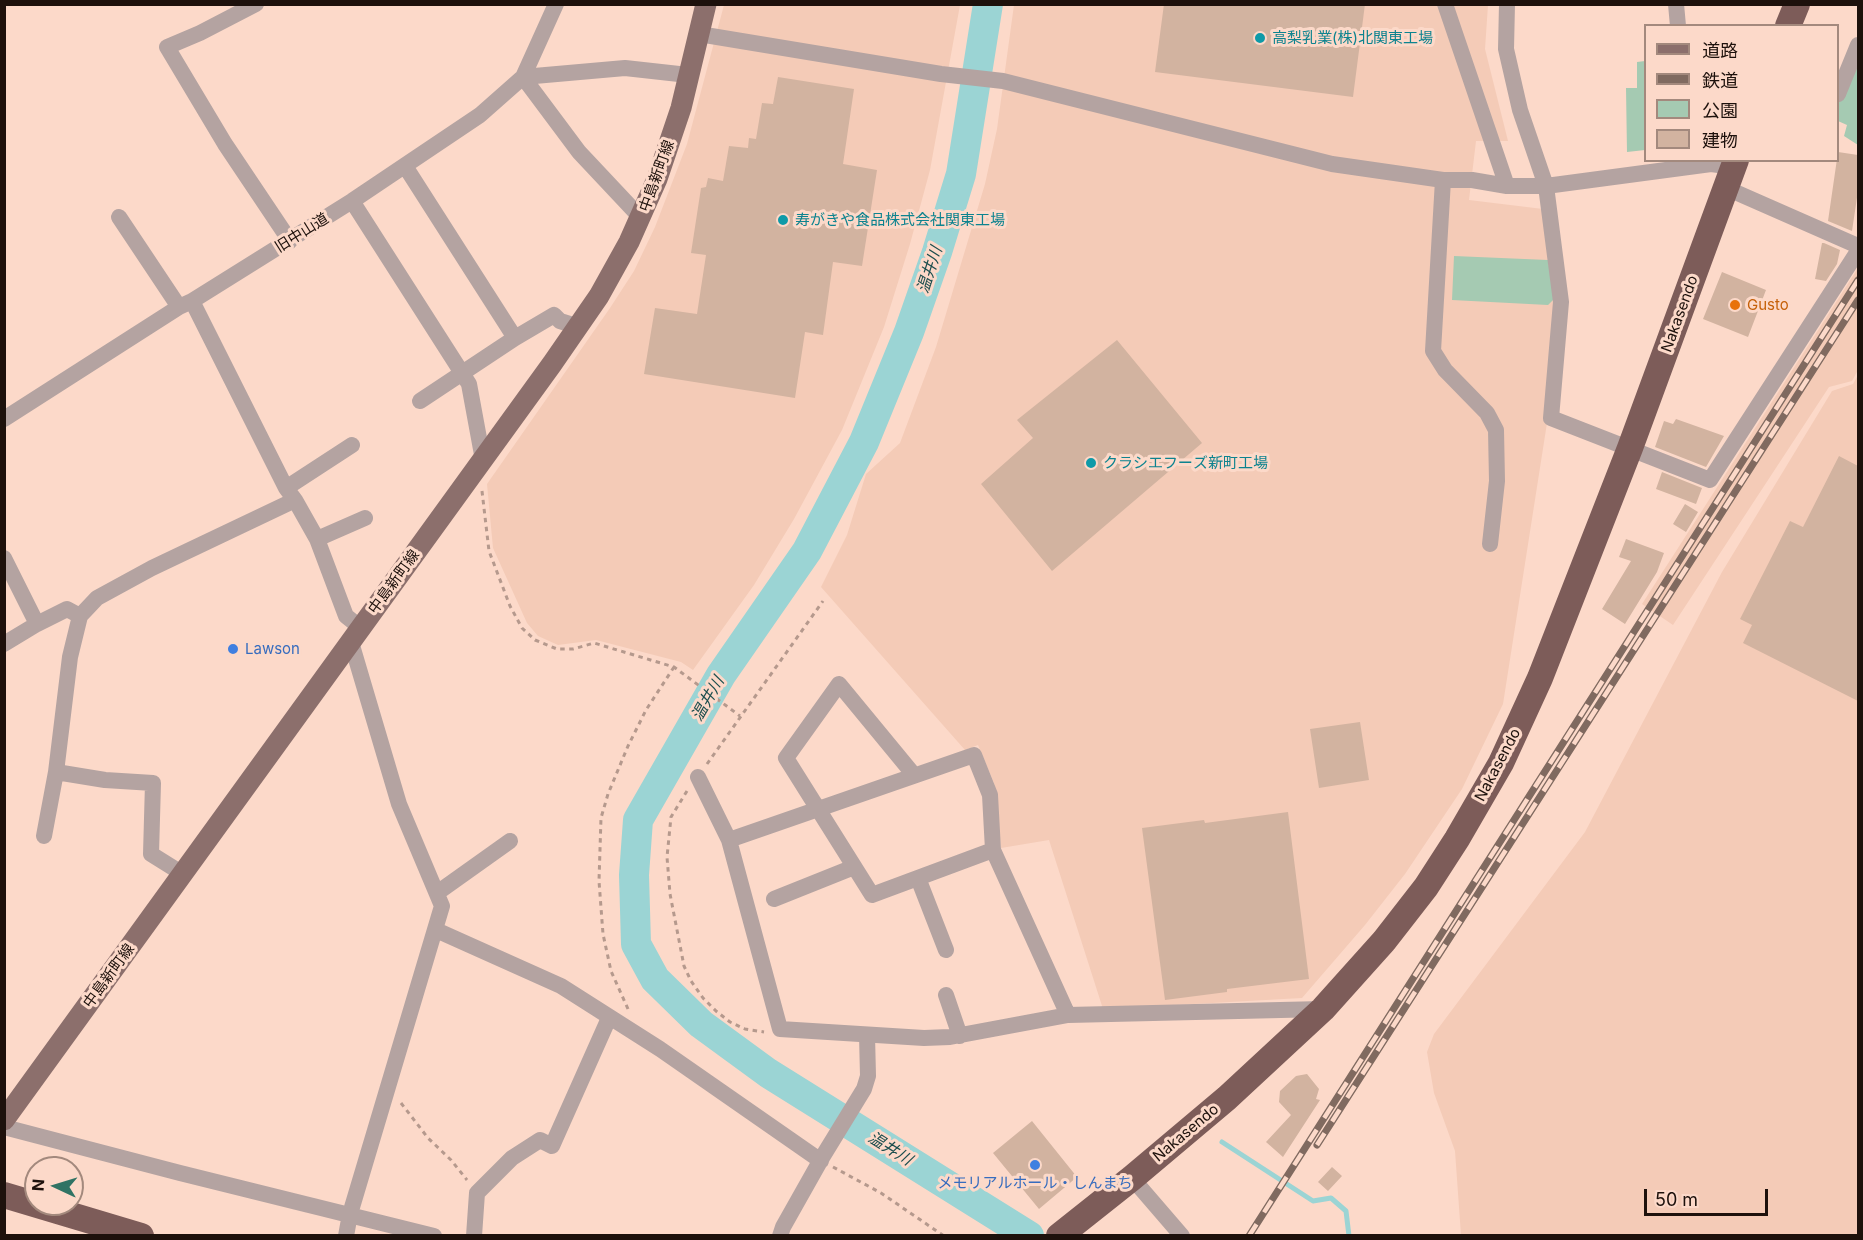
<!DOCTYPE html>
<meta charset="utf-8">
<style>
body{margin:0}
#map{position:relative;width:1863px;height:1240px;overflow:hidden;background:#fcd9c9;font-family:Inter,"Noto Sans JP",sans-serif}
canvas{display:block}
.frame{position:absolute;inset:0;border:6px solid #1d110c;pointer-events:none}
.legend{position:absolute;left:1644px;top:24px;width:195px;height:138px;box-sizing:border-box;background:#fcd9c9;border:2px solid #a3897d;margin:0;padding:8px 10px;list-style:none;font-size:18px;color:#1d110c}
.legend li{display:flex;align-items:center;gap:12px;height:30px}
.legend b{width:30px;border:2px solid #a3897d}
.north{position:absolute;left:24px;top:1156px;width:60px;height:60px;box-sizing:border-box;background:#fcd9c9;border:2px solid #a3897d;border-radius:50%;rotate:274deg;font-size:16px;font-weight:700;line-height:24px;text-align:center;color:#1d110c}
.north::after{content:'';display:block;margin:auto;width:21px;height:27px;background:#307364;clip-path:polygon(50% 0,100% 100%,50% 72%,0 100%)}
.scale{position:absolute;left:1644px;top:1189px;width:124px;height:27px;box-sizing:border-box;border:3px solid #1d110c;border-top:0;padding-left:8px;font-size:18px;line-height:21px;white-space:nowrap;color:#1d110c;-webkit-text-stroke:4px #fcd9c9;paint-order:stroke}
</style>
<div id="map">
<canvas width="1863" height="1240"></canvas>
<div class="frame"></div>
<ul class="legend">
<li><b style="height:8px;background:#8c6f6c"></b>道路</li>
<li><b style="height:8px;background:#806a60"></b>鉄道</li>
<li><b style="height:16px;background:#a5cab2"></b>公園</li>
<li><b style="height:16px;background:#d2b3a0"></b>建物</li>
</ul>
<div class="north">N</div>
<div class="scale">50 m</div>
</div>
<script>
const context = document.querySelector('canvas').getContext('2d');
context.lineJoin = 'round';
function fill(path, color) { context.fillStyle = color; context.fill(path, 'evenodd'); }
const toPath = rows => new Path2D(rows.map(r => 'M' + r).join(''));
function strokePath(path, color, width, dash) { context.strokeStyle = color; context.lineWidth = width; context.lineCap = dash ? 'butt' : 'round'; context.setLineDash(dash || []); context.stroke(path); }
function drawText(font, color, halo, rows, align = 'center') {
  context.font = font + ' Inter,"Noto Sans JP",sans-serif'; context.lineWidth = 6; context.setLineDash([]); context.textBaseline = 'middle'; context.strokeStyle = halo; context.fillStyle = color; for (const [text, x, y, turn = 0] of rows) {
    context.save(); context.translate(x, y); context.rotate((+turn || 0) * Math.PI / 180); context.textAlign = isNaN(turn) ? turn : align; if (halo) context.strokeText(text, 0, 0); context.fillText(text, 0, 0); context.restore();
  }
}
const built = toPath([
 [724,5,960,5,930,170,910,244,884,327,842,430,794,519,754,585,693,670,681,662,596,640,558,645,538,636,527,623,493,548,487,484,610,308,634,271,655,227,687,144],
 [1014,5,1488,5,1485,49,1508,141,1476,141,1469,200,1543,209,1558,302,1547,423,1503,704,1462,789,1405,874,1365,925,1302,998,1103,1009,1049,840,1001,848,994,783,978,745,965,750,821,587,847,535,866,474,900,443,936,347,985,184,997,129],
 [1858,268,1858,370,1852,381,1829,387,1673,625,1642,604],
 [1858,375,1858,1235,1461,1235,1455,1151,1434,1093,1427,1052,1434,1034,1585,832,1722,572,1832,391,1853,384]
]);
const green = toPath([
 [1858,54,1858,145,1844,136,1847,125,1838,121,1838,102],
 [1645,61,1645,150,1627,152,1626,88,1637,88,1637,62],
 [1454,256,1548,260,1554,299,1548,305,1452,300]
]);
const stream = toPath([
 [1222,1142,1313,1201,1331,1198,1346,1211,1349,1236]
]);
const river = toPath([
 [988,4,961,174,937,252,909,332,864,442,807,551,721,675,638,820,634,875,636,944,655,979,701,1024,768,1073,1029,1236]
]);
const building = toPath([
 [1164,4,1365,4,1353,97,1155,72],
 [778,77,854,89,843,164,877,170,862,266,833,262,823,335,805,332,795,398,644,374,655,308,697,314,706,255,691,253,701,188,706,187,708,178,723,181,729,146,748,148,749,138,756,139,762,103,773,104],
 [1838,152,1858,155,1858,191,1852,231,1828,221],
 [1822,243,1824,243,1840,250,1837,264,1826,281,1815,279],
 [1722,272,1766,290,1748,337,1703,319],
 [1117,340,1202,443,1052,571,981,484,1033,438,1017,420],
 [1676,419,1724,436,1706,467,1655,447,1664,421,1673,424],
 [1839,456,1858,466,1858,701,1743,643,1752,625,1740,619,1790,521,1803,527],
 [1662,472,1702,488,1696,504,1656,489],
 [1685,504,1698,512,1686,532,1673,524],
 [1626,539,1664,553,1657,572,1625,624,1602,609,1631,561,1619,557],
 [1360,722,1369,780,1319,788,1310,729],
 [1288,812,1309,979,1227,989,1227,992,1165,1000,1142,828,1204,820,1205,823],
 [1307,1074,1319,1089,1316,1099,1320,1100,1283,1157,1266,1142,1291,1115,1279,1102,1280,1091,1296,1076],
 [1032,1121,1077,1177,1039,1209,993,1153],
 [1332,1167,1342,1176,1328,1191,1318,1182]
]);
const path = toPath([
 [482,491,489,551,510,606,522,628,535,640,557,649,573,649,594,643,674,667,740,716],
 [707,764,823,601],
 [687,791,671,817,667,857,670,894,684,966,691,981,703,998,716,1011,730,1022,745,1029,764,1032],
 [628,1009,611,971,603,934,599,881,601,818,608,794,628,746,646,710,674,667],
 [401,1103,428,1138,451,1160,467,1180],
 [833,1167,881,1193,944,1236]
]);
const minor = toPath([
 [256,4,200,33,167,47,225,144,290,241],
 [1445,4,1507,186],
 [1507,4,1506,49,1520,110,1546,186,1561,302,1551,418,1710,480,1858,251],
 [1676,4,1678,26],
 [699,34,941,74,1003,81,1332,164,1443,180,1472,180,1507,186,1546,186,1711,164,1734,167],
 [1838,94,1858,45],
 [405,166,515,338],
 [1443,180,1433,351,1445,370,1487,413,1496,430,1497,481,1490,544],
 [1726,188,1858,246],
 [352,201,469,384,483,460],
 [119,217,179,307],
 [641,218,579,152,523,77,625,68,688,75],
 [192,301,286,488,295,500,317,539,346,616,361,628],
 [420,401,515,338,554,315,560,321,579,327],
 [4,419,179,307,192,301,352,201,480,115,523,77,556,4],
 [286,488,352,445],
 [317,539,365,518],
 [4,558,37,624],
 [4,644,37,624,67,609,80,616],
 [56,772,105,780,153,783,151,854,183,874],
 [914,775,839,684,786,758,872,895,993,850],
 [698,777,729,840,780,1029,924,1038,950,1037,1068,1015,1323,1009],
 [44,836,56,772,70,657,80,616,97,598,152,568,295,500],
 [729,840,974,755,990,795,993,850,1068,1015],
 [918,878,946,950],
 [437,893,510,841],
 [774,899,854,867],
 [436,930,561,986,660,1049,821,1161],
 [946,995,960,1036],
 [4,1127,180,1173,434,1236],
 [1132,1178,1182,1236],
 [346,1236,350,1214,442,906,399,804,351,642],
 [474,1236,477,1193,512,1158,540,1140,552,1146,609,1018],
 [780,1236,783,1227,823,1156,864,1089,868,1076,867,1035]
]);
const major = toPath([
 [4,1120,552,364,599,296,629,242,657,179,681,108,706,4]
]);
const highway = toPath([
 [1788,26,1797,4],
 [4,1195,141,1236],
 [1059,1236,1132,1178,1227,1098,1323,1009,1384,941,1426,887,1457,839,1501,763,1540,678,1630,448,1736,160]
]);
const rail = toPath([
 [1317,1145,1858,300],
 [1249,1236,1858,280]
]);
const markers = [
 [1260,38,6,"#0f9aa8"],
 [783,220,6,"#0f9aa8"],
 [1735,305,6,"#e8710a"],
 [1091,463,6,"#0f9aa8"],
 [233,649,6,"#3f7fe0"],
 [1035,1165,6,"#3f7fe0"]
];
const cultureNames = [
 ["高梨乳業(株)北関東工場",1272,38],
 ["寿がきや食品株式会社関東工場",795,220],
 ["クラシエフーズ新町工場",1103,463]
];
const streetNames = [
 ["中島新町線",657,176,-70],
 ["旧中山道",302,233,-32],
 ["Nakasendo",1680,314,-70],
 ["中島新町線",394,582,-54],
 ["Nakasendo",1498,765,-62],
 ["中島新町線",109,976,-54],
 ["Nakasendo",1186,1133,-40]
];
const foodNames = [
 ["Gusto",1747,305]
];
const shopNames = [
 ["Lawson",245,649],
 ["メモリアルホール・しんまち",1035,1183,"center"]
];
const waterNames = [
 ["温井川",930,270,-72],
 ["温井川",708,699,-60],
 ["温井川",890,1149,32]
];
fill(built, '#f4cbb7');
fill(green, '#a5cab2');
strokePath(stream, '#9bd4d4', 5);
strokePath(river, '#9bd4d4', 30);
fill(building, '#d2b3a0');
strokePath(path, '#b5998d', 3, [4.5, 4.5]);
strokePath(minor, '#b4a3a1', 16);
strokePath(major, '#8c6f6c', 21);
strokePath(highway, '#7d5c59', 26);
strokePath(rail, '#806a60', 7);
strokePath(rail, '#fcd9c9', 4.5, [14]);
for (const [x, y, r, color] of markers) { const dot = new Path2D(); dot.arc(x, y, r, 0, 2 * Math.PI); context.fillStyle = color; context.fill(dot); strokePath(dot, '#fcd9c9', 2); }
drawText('15px', '#0d838f', '#fcd9c9', cultureNames, 'left');
drawText('15px', '#1d110c', '#fcd9c9', streetNames);
drawText('15px', '#c56008', '#fcd9c9', foodNames, 'left');
drawText('15px', '#366cbe', '#fcd9c9', shopNames, 'left');
drawText('italic 16px', '#1c4e4e', '#fcd9c9', waterNames);
</script>
